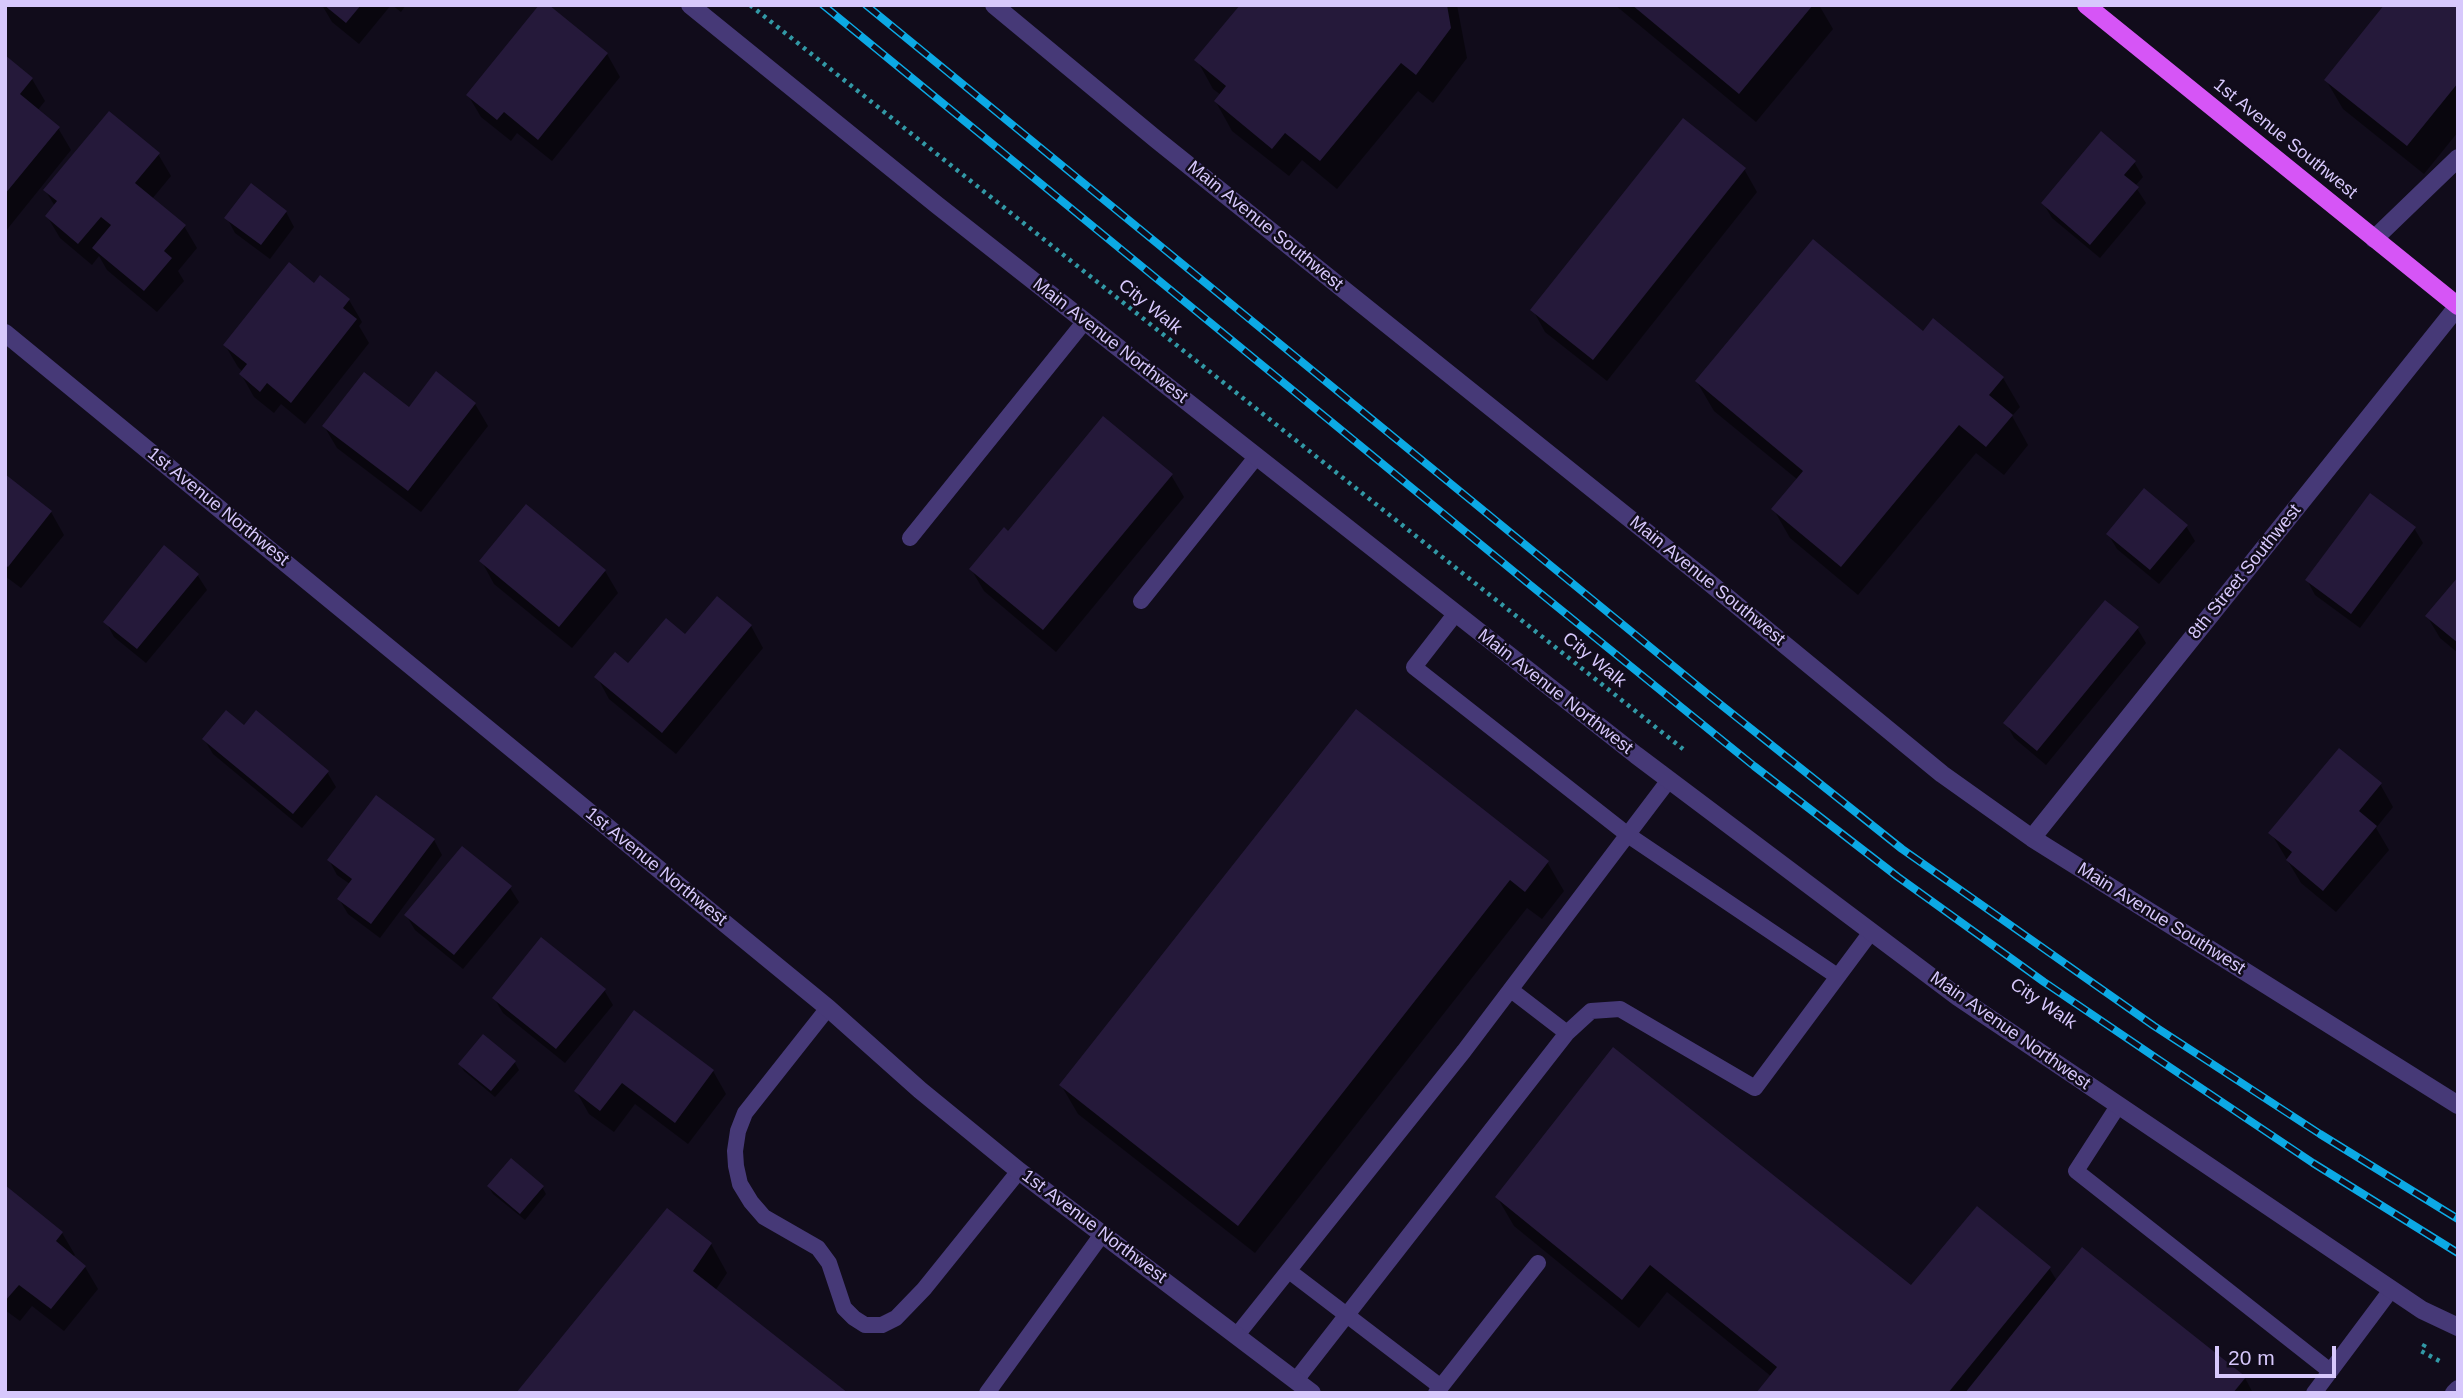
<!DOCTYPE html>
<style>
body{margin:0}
#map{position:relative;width:2463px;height:1398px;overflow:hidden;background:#110c1b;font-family:Helvetica,sans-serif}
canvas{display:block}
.frame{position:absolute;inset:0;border:7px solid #d7c8fc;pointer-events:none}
.scale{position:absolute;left:2215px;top:1346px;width:121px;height:32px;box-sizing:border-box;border:4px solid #d7c8fc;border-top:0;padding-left:9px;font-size:21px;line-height:24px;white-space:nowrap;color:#d7c8fc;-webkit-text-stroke:5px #110c1b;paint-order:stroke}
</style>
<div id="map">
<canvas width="2463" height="1398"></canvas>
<div class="frame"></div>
<div class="scale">20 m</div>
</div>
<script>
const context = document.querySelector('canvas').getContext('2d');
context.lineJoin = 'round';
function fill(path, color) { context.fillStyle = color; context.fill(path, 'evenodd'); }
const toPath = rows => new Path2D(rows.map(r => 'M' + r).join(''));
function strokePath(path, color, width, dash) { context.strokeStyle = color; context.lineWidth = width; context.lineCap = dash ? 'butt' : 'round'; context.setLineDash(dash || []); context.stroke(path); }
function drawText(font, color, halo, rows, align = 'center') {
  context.font = font + ' Helvetica,sans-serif'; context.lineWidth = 5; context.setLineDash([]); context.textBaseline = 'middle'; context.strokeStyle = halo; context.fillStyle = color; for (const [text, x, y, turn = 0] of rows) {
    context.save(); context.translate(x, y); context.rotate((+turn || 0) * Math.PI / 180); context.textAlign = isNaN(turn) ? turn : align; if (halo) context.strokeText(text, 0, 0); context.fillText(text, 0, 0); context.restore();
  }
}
const shadow = toPath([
 [322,5,391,5,359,44,332,22],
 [392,5,406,5,401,12],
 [1242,5,1457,5,1467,58,1433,103,1418,91,1337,189,1302,160,1289,176,1232,131,1216,102,1221,95,1213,89,1197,60],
 [1615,5,1819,5,1833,29,1756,122],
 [2458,5,2458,132,2424,174,2343,109,2326,80],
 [607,54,620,77,552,161,517,133,511,141,481,117,468,95],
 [5,58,32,79,45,101,37,111,58,128,71,150,5,232],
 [158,154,171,176,152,199,184,226,197,248,178,271,184,281,157,312,107,270,99,256,92,265,60,238,47,216,55,206,45,190],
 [2134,162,2143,177,2135,186,2146,203,2100,258,2052,218,2043,203],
 [1744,169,1757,192,1607,381,1545,332,1533,310],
 [286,212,294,227,270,259,235,233,227,218],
 [314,285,349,300,362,322,359,326,369,343,305,424,281,404,274,413,254,397,241,374,243,372,238,367,225,345],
 [1924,333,2003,378,2020,407,2012,416,2028,445,2004,475,1976,453,1858,595,1790,538,1774,510,1798,480,1714,411,1697,382],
 [475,404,488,426,421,512,337,448,324,426],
 [1171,475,1184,497,1056,652,984,591,971,569,1009,533],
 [5,477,51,512,64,535,21,588,5,576],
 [2186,526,2195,541,2159,584,2117,549,2108,534],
 [2414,528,2423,543,2360,628,2315,595,2307,580],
 [164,547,198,576,207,590,146,663,114,637,106,622],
 [482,562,605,571,618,593,572,648,494,584],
 [2458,579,2458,653,2440,638,2427,616],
 [751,626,763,648,676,754,609,699,597,677,629,666,685,636],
 [2137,628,2146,643,2046,765,2014,738,2006,723],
 [244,727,327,772,336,787,302,828,213,754,204,739],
 [2380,784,2393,807,2376,828,2389,850,2336,912,2301,883,2271,833],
 [434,840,442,855,380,938,348,914,339,899,350,884,337,875,329,860],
 [1547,862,1564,891,1542,919,1527,908,1255,1253,1078,1114,1061,1085],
 [510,888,519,902,463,969,415,930,406,915],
 [604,990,613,1005,565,1063,503,1013,494,998],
 [635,1013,713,1071,726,1094,688,1144,635,1104,614,1132,589,1114,576,1091],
 [484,1037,515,1063,519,1070,495,1097,464,1071,460,1064],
 [5,1187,62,1233,75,1255,73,1257,85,1267,98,1289,64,1331,32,1306,20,1321,5,1310],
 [489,1187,542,1187,546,1194,525,1220,493,1194],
 [1497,1197,1911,1287,2049,1268,2057,1281,2083,1249,2245,1378,2253,1393,1758,1393,1772,1377,1667,1292,1639,1328,1514,1226],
 [711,1244,727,1273,715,1291,519,1393]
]);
const building = toPath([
 [324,5,361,5,346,23],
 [539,5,549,5,608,53,538,140,504,112,497,120,466,95],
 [1240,5,1447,5,1451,28,1416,75,1401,63,1320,161,1285,133,1272,149,1214,101,1226,86,1194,60],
 [1632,5,1813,5,1739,94],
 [2384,5,2458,5,2458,83,2407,146,2324,80],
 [5,55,33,78,20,94,60,127,5,194],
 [109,111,160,153,135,183,186,225,164,251,172,258,144,291,92,248,111,225,101,217,78,244,45,216,57,201,43,190],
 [1683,118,1746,168,1593,360,1530,310],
 [2101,131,2136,161,2124,175,2139,187,2090,245,2041,203],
 [251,183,287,211,261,245,224,218],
 [1813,239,1923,331,1933,318,2004,377,1989,395,2013,415,1986,447,1959,425,1841,567,1771,509,1803,471,1695,381],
 [289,262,314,283,320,275,350,299,343,308,357,319,291,403,267,383,260,392,239,374,247,364,223,345],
 [436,371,476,403,408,491,322,426,364,372,409,407],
 [1103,416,1173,474,1043,630,969,569,1004,527,1008,531],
 [5,474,52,511,8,567,5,565],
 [2144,488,2188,525,2150,570,2106,534],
 [2370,493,2416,527,2351,614,2305,580],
 [526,504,606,570,559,627,479,561],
 [164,545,199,574,137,649,103,622],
 [2458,577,2458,643,2425,616],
 [717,596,752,625,662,733,594,677,615,652,628,663,666,618,685,634],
 [2105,600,2139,627,2037,751,2003,723],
 [1356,709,1549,861,1525,892,1510,880,1238,1226,1059,1085],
 [226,710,244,725,256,710,329,771,293,814,202,739],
 [2339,748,2382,783,2359,811,2377,826,2323,891,2286,860,2292,852,2268,833],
 [376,795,435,839,371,924,337,899,352,879,327,860],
 [462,846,512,886,454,955,404,915],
 [541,937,606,989,556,1049,492,998],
 [634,1010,714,1070,675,1123,622,1083,600,1111,574,1091],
 [483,1034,516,1061,491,1091,458,1064],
 [1613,1047,1911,1285,1977,1206,2051,1267,1948,1393,1756,1393,1777,1367,1650,1265,1622,1300,1495,1197],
 [511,1158,544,1186,520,1214,487,1186],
 [5,1185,63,1232,56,1241,86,1266,51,1309,19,1285,5,1301],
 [667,1208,712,1243,693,1271,848,1393,516,1393],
 [2082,1247,2246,1377,2233,1393,1965,1393]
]);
const path = toPath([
 [750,5,1683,749],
 [2425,1344,2421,1351,2443,1363]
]);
const service = toPath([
 [910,538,1085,321],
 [1141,601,1257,456],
 [1456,613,1414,667,1628,835,1837,976],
 [1511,990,1567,1033],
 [828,1008,745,1113,738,1131,735,1151,736,1166,740,1184,751,1202,764,1217,818,1248,829,1263,844,1308,854,1318,865,1325,882,1325,896,1318,924,1289,1019,1171],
 [2118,1106,2076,1171,2330,1371],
 [1289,1271,1441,1387],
 [1237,1335,1464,1051,1669,780],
 [1296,1380,1567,1033,1591,1011,1620,1009,1755,1088,1871,932],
 [987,1393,1103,1233],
 [1436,1393,1538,1263],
 [2314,1393,2391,1290]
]);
const minor = toPath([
 [690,5,937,205,1636,755,1958,997,2422,1310,2458,1327],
 [994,5,1157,140,1700,575,1942,774,2032,838,2458,1105],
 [2374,239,2458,158],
 [2032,838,2458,306]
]);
const tertiary = toPath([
 [5,333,828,1008,920,1090,1019,1171,1312,1393],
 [2454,1393,2458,1389]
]);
const primary = toPath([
 [2086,5,2458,306]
]);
const rail = toPath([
 [823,5,1529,584,1754,766,1898,877,2044,982,2171,1068,2313,1163,2458,1253],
 [866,5,1710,696,1902,849,2154,1026,2320,1134,2458,1219]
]);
const streetNames = [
 ["1st Avenue Southwest",2285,139,39],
 ["Main Avenue Southwest",1265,226,39],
 ["City Walk",1150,307,39],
 ["Main Avenue Northwest",1110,341,38],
 ["1st Avenue Northwest",218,507,39],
 ["8th Street Southwest",2245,572,-51],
 ["Main Avenue Southwest",1707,581,39],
 ["City Walk",1594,660,39],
 ["Main Avenue Northwest",1555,692,38],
 ["1st Avenue Northwest",656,867,39],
 ["Main Avenue Southwest",2161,919,32],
 ["City Walk",2043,1004,34],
 ["Main Avenue Northwest",2010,1031,35],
 ["1st Avenue Northwest",1094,1227,37]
];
fill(shadow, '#0007');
fill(building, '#25193a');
strokePath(path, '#3299a6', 4.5, [3.5, 5]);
strokePath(service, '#463977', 16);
strokePath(minor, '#463977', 18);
strokePath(tertiary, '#463977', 18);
strokePath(primary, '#d655f6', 18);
strokePath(rail, '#0ca9e4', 8);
strokePath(rail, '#110c1b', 5, [16]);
drawText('18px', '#d7c8fc', '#110c1b', streetNames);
</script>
